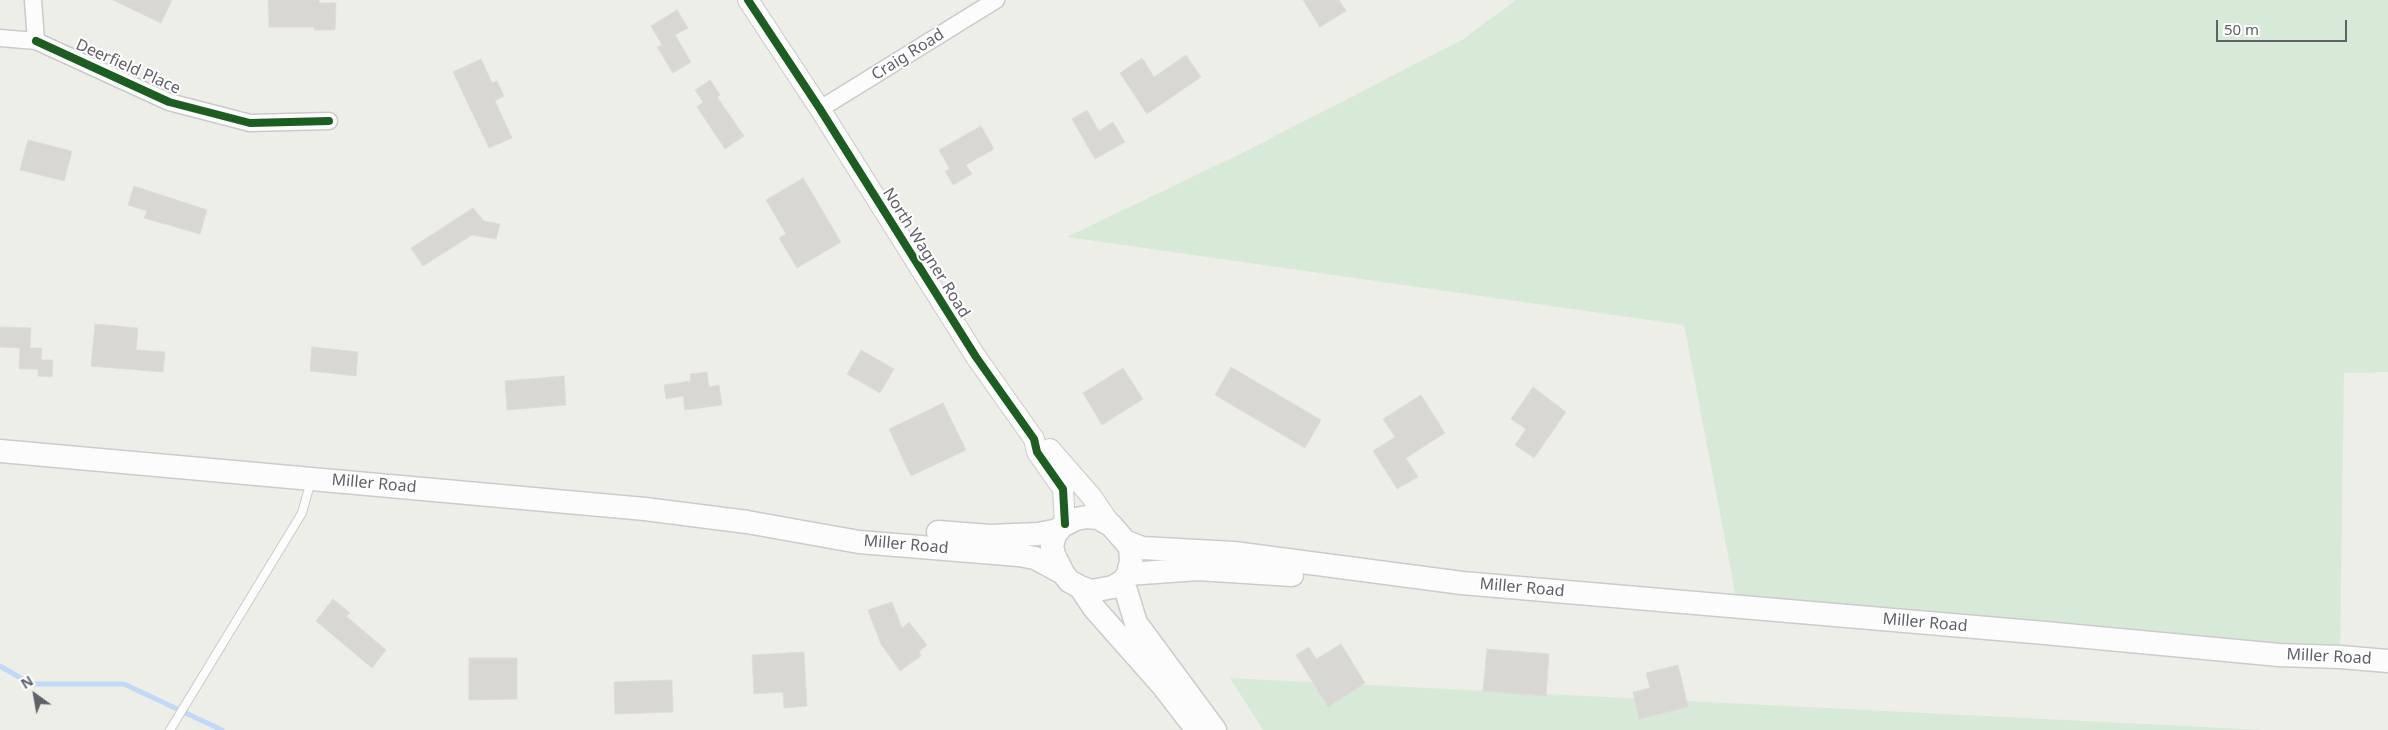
<!DOCTYPE html>
<style>
body{margin:0}
#map{position:relative;width:2388px;height:730px;overflow:hidden;background:#eeeee9;font-family:"Noto Sans",sans-serif}
canvas{display:block}
.north{position:absolute;left:10px;top:670px;width:50px;height:50px;-webkit-text-stroke:4px #fff;paint-order:stroke;rotate:328deg;font-size:14px;font-weight:700;line-height:20px;text-align:center;color:#5e6167}
.north::after{content:'';display:block;margin:auto;width:18px;height:22px;background:#5e6167;clip-path:polygon(50% 0,100% 100%,50% 72%,0 100%)}
.scale{position:absolute;left:2216px;top:20px;width:131px;height:22px;box-sizing:border-box;border:2px solid #5e6167;border-top:0;padding-left:6px;font-size:15px;line-height:18px;white-space:nowrap;color:#5e6167;-webkit-text-stroke:4px #fff;paint-order:stroke}
</style>
<div id="map">
<canvas width="2388" height="730"></canvas>
<div class="north">N</div>
<div class="scale">50 m</div>
</div>
<script>
const context = document.querySelector('canvas').getContext('2d');
context.lineJoin = 'round';
function fill(path, color) { context.fillStyle = color; context.fill(path, 'evenodd'); }
const toPath = rows => new Path2D(rows.map(r => 'M' + r).join(''));
function strokePath(path, color, width, dash) { context.strokeStyle = color; context.lineWidth = width; context.lineCap = dash ? 'butt' : 'round'; context.setLineDash(dash || []); context.stroke(path); }
function drawText(font, color, halo, rows, align = 'center') {
  context.font = font + ' "Noto Sans",sans-serif'; context.lineWidth = 4; context.setLineDash([]); context.textBaseline = 'middle'; context.strokeStyle = halo; context.fillStyle = color; for (const [text, x, y, turn = 0] of rows) {
    context.save(); context.translate(x, y); context.rotate((+turn || 0) * Math.PI / 180); context.textAlign = isNaN(turn) ? turn : align; if (halo) context.strokeText(text, 0, 0); context.fillText(text, 0, 0); context.restore();
  }
}
const green = toPath([
 [1516,0,2388,0,2388,372,2344,373,2340,657,1738,608,1684,325,1067,237,1242,153,1462,40],
 [1230,678,2264,730,1263,730]
]);
const stream = toPath([
 [0,666,31,684,124,684,222,730]
]);
const building = toPath([
 [113,0,172,0,161,23,113,0],
 [268,0,319,0,319,3,336,3,335,30,314,30,314,27,269,27,268,0],
 [1303,0,1339,0,1346,11,1320,27,1303,0],
 [677,10,688,28,675,35,691,62,673,73,657,47,662,45,651,26,677,10],
 [1186,55,1201,77,1147,114,1120,73,1142,58,1154,77,1186,55],
 [481,59,492,83,497,81,504,96,495,101,512,138,489,148,453,72,481,59],
 [710,80,720,95,717,97,744,136,725,149,697,107,703,102,695,90,710,80],
 [1087,110,1099,131,1113,122,1125,142,1095,159,1072,119,1087,110],
 [981,126,994,149,966,165,972,174,953,185,945,171,950,169,939,150,981,126],
 [28,140,72,151,64,181,20,170,28,140],
 [803,178,841,242,797,268,779,238,786,234,766,200,803,178],
 [134,186,207,210,200,234,144,218,147,211,128,205,134,186],
 [473,208,484,221,500,224,496,239,472,235,423,266,411,248,473,208],
 [95,324,138,328,136,350,165,352,163,372,91,366,95,324],
 [0,327,31,328,30,348,42,348,41,360,53,360,52,377,38,376,38,369,19,369,20,348,0,347,0,327],
 [312,347,358,352,356,376,310,371,312,347],
 [861,350,894,369,880,393,847,374,861,350],
 [1231,367,1321,420,1305,448,1215,395,1231,367],
 [1123,368,1143,399,1102,425,1083,393,1123,368],
 [707,372,709,387,719,385,722,405,685,410,683,396,666,399,664,385,691,381,690,374,707,372],
 [564,376,566,405,507,410,505,381,564,376],
 [1533,387,1566,412,1534,458,1515,445,1526,429,1511,419,1533,387],
 [1421,395,1445,433,1406,458,1418,477,1397,489,1373,451,1395,437,1383,419,1421,395],
 [943,403,966,450,911,476,889,429,943,403],
 [333,599,350,613,346,616,386,650,372,668,316,621,333,599],
 [892,602,902,628,909,622,927,645,919,652,921,656,900,671,881,644,868,610,892,602],
 [1341,644,1365,683,1328,707,1296,655,1309,647,1316,659,1341,644],
 [1487,649,1549,654,1546,696,1483,691,1487,649],
 [804,652,807,706,784,708,783,692,754,694,752,655,804,652],
 [469,658,517,658,517,699,469,700,469,658],
 [1678,665,1688,707,1639,719,1633,692,1650,688,1646,673,1678,665],
 [672,680,673,712,615,714,614,682,672,680]
]);
const service = toPath([
 [170,730,302,513,311,481]
]);
const minor = toPath([
 [0,38,36,41,33,0],
 [36,41,169,102,250,123,329,121],
 [820,109,996,0]
]);
const tertiary = toPath([
 [748,0,820,109,976,357,1034,439,1037,452,1063,489,1065,524],
 [1050,449,1091,496,1111,525]
]);
const secondary = toPath([
 [0,451,645,509,747,522,859,542,1019,555,1035,558,1063,573],
 [1087,517,1098,518,1111,525,1130,547,1131,561,1128,574,1123,581,1113,587,1092,591,1080,587,1069,581,1063,573,1054,555,1052,546,1055,535,1062,526,1076,519,1087,517],
 [938,532,990,536,1038,534,1059,530],
 [1127,542,1142,548,1234,553,1462,583,2045,633,2279,655,2340,657,2388,661],
 [1128,574,1198,569,1292,575],
 [1123,581,1136,623,1215,730],
 [1080,587,1094,608,1163,686,1197,730]
]);
const cycleway = toPath([
 [748,0,820,109,976,357,1034,439,1037,452,1063,489,1065,524],
 [36,41,169,102,250,123,329,121]
]);
const streetNames = [
 ["Craig Road",908,55,-32],
 ["Deerfield Place",128,67,24],
 ["North Wagner Road",926,253,58],
 ["Miller Road",374,484,5],
 ["Miller Road",906,545,5],
 ["Miller Road",1522,588,5],
 ["Miller Road",1925,623,5],
 ["Miller Road",2329,657,3]
];
fill(green, '#d7ead7');
strokePath(stream, '#bfd9f6', 5);
fill(building, '#d8d7d4');
strokePath(building, '#dedcd8', 1);
strokePath(service, '#cacaca', 10);
strokePath(minor, '#cacaca', 19);
strokePath(tertiary, '#cacaca', 22);
strokePath(secondary, '#cbcbcb', 25);
strokePath(service, '#fcfcfc', 8);
strokePath(minor, '#fcfcfc', 16);
strokePath(tertiary, '#fcfcfc', 20);
strokePath(secondary, '#fcfcfc', 22);
strokePath(cycleway, '#1b5e20', 8);
drawText('16px', '#5e6167', '#fff', streetNames);
</script>
